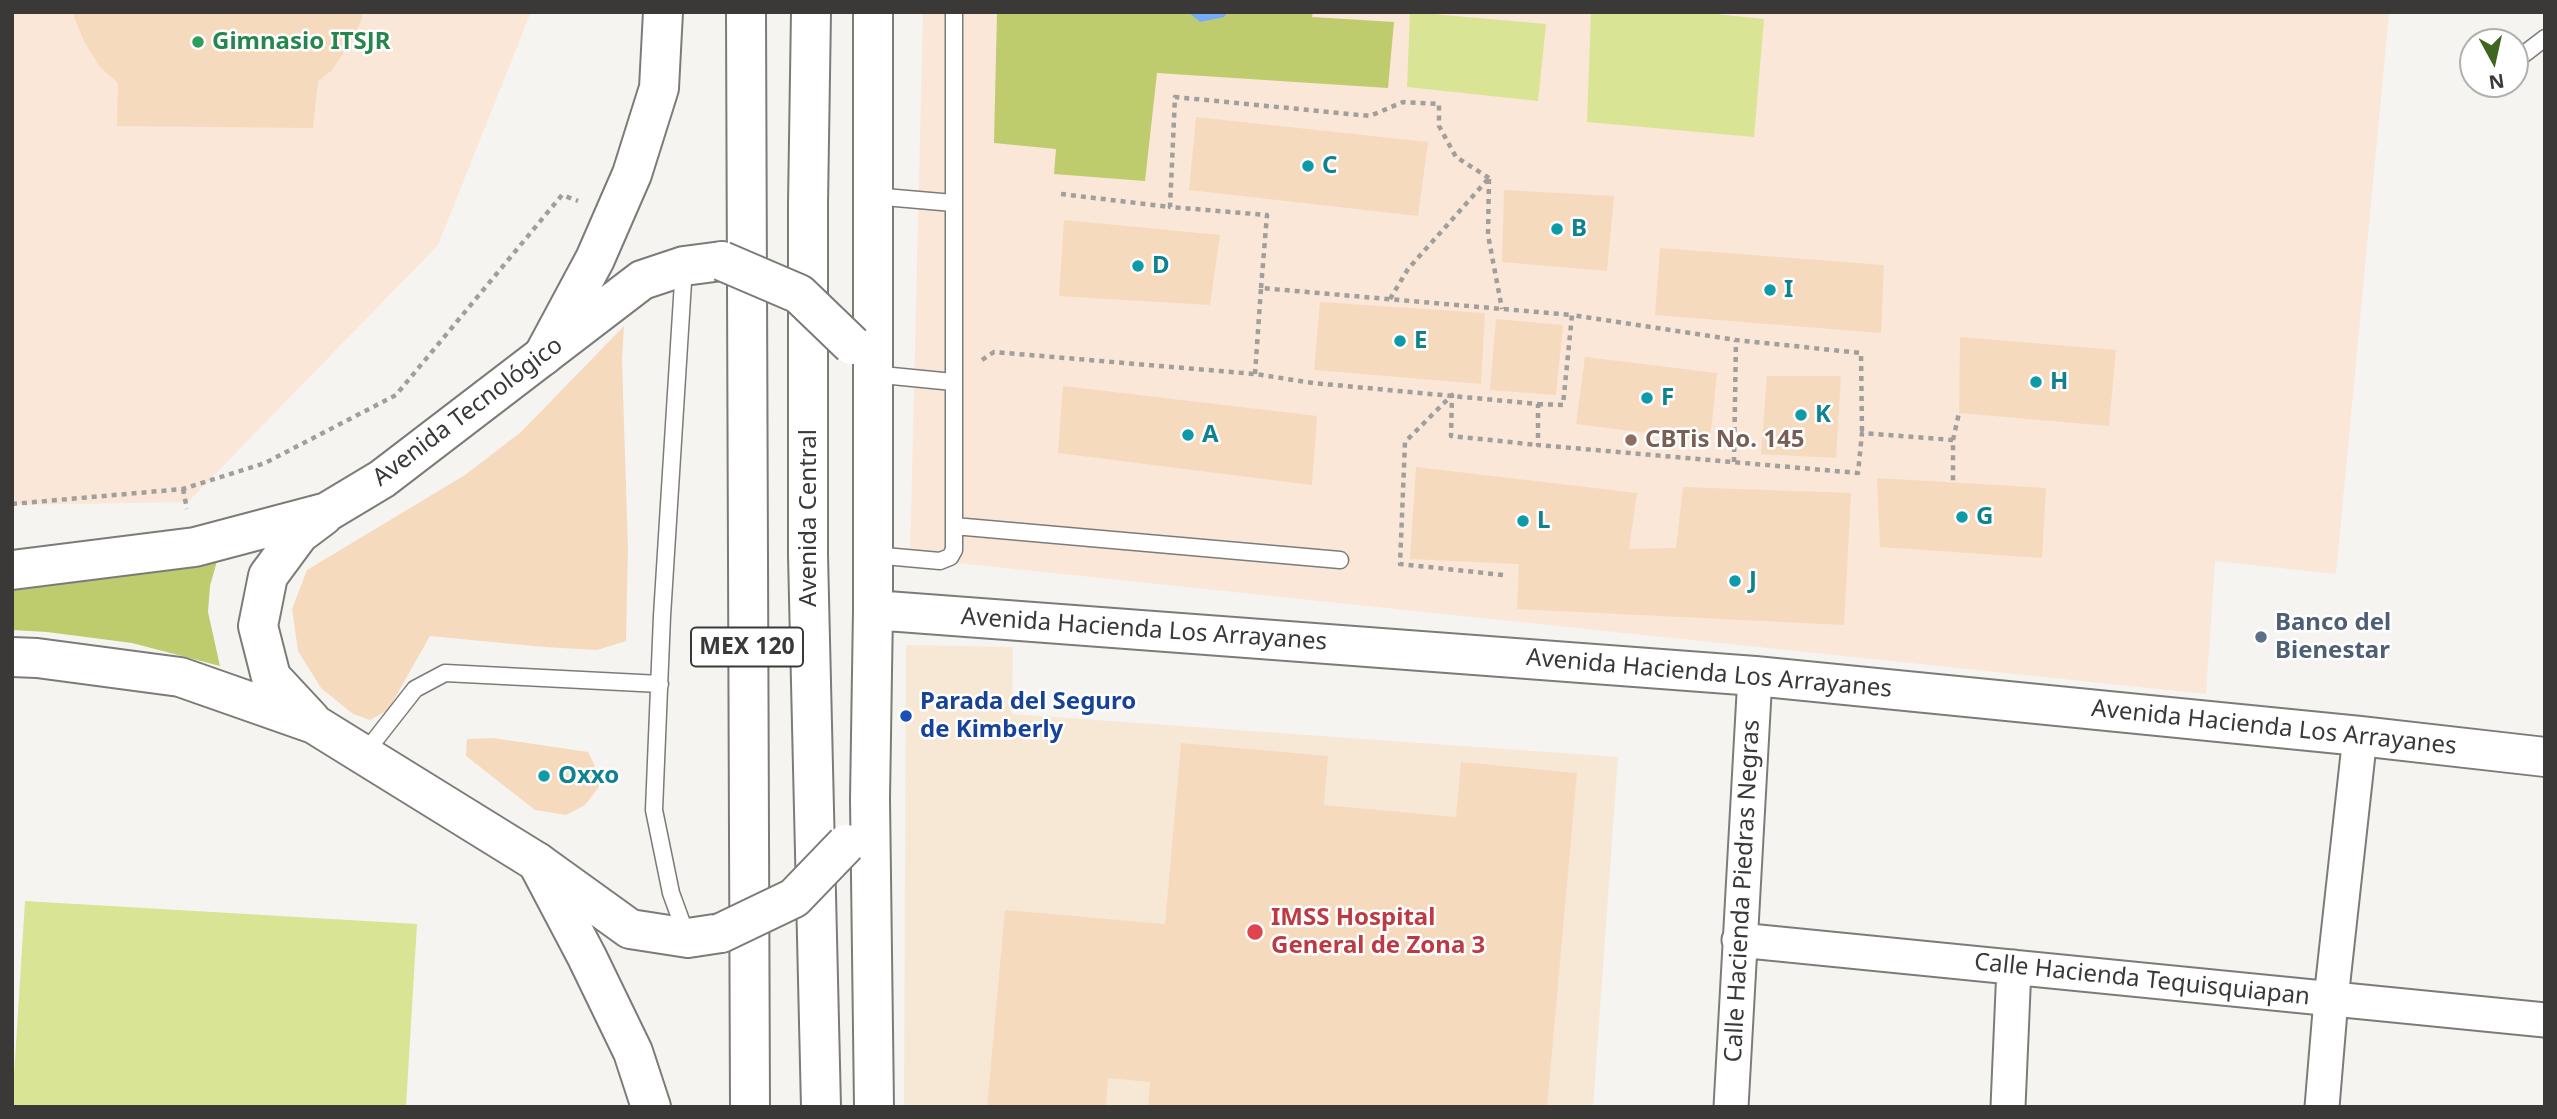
<!DOCTYPE html>
<meta charset="utf-8">
<style>
body{margin:0}
#map{position:relative;width:2557px;height:1119px;overflow:hidden;background:#f6f4f1;font-family:"Noto Sans",sans-serif}
canvas{display:block}
.frame{position:absolute;inset:0;border:14px solid #3a3938;pointer-events:none}
.north{position:absolute;left:2459px;top:28px;width:70px;height:70px;box-sizing:border-box;background:#fff;border:2px solid #b0b0af;border-radius:50%;rotate:172deg;font-size:19px;font-weight:700;line-height:28px;text-align:center;color:#3a3938}
.north::after{content:'';display:block;margin:auto;width:24px;height:32px;background:#3f6621;clip-path:polygon(50% 0,100% 100%,50% 72%,0 100%)}
</style>
<div id="map">
<canvas width="2557" height="1119"></canvas>
<div class="frame"></div>
<div class="north">N</div>
</div>
<script>
const context = document.querySelector('canvas').getContext('2d');
context.lineJoin = 'round';
function fill(path, color) { context.fillStyle = color; context.fill(path, 'evenodd'); }
const toPath = rows => new Path2D(rows.map(r => 'M' + r).join(''));
function strokePath(path, color, width, dash) { context.strokeStyle = color; context.lineWidth = width; context.lineCap = dash ? 'butt' : 'round'; context.setLineDash(dash || []); context.stroke(path); }
function drawText(font, color, halo, rows, align = 'center') {
  context.font = font + ' "Noto Sans",sans-serif'; context.lineWidth = 5; context.setLineDash([]); context.textBaseline = 'middle'; context.strokeStyle = halo; context.fillStyle = color; for (const [text, x, y, turn = 0] of rows) {
    context.save(); context.translate(x, y); context.rotate((+turn || 0) * Math.PI / 180); context.textAlign = isNaN(turn) ? turn : align; if (halo) context.strokeText(text, 0, 0); context.fillText(text, 0, 0); context.restore();
  }
}
const education = toPath([
 [12,12,531,12,438,245,188,502,12,505],
 [923,12,2389,13,2336,574,2215,561,2206,694,910,558]
]);
const medical = toPath([
 [906,645,1013,647,1012,714,1618,757,1593,1107,904,1107]
]);
const green = toPath([
 [1410,12,1546,24,1538,101,1407,87],
 [1591,12,1697,12,1764,19,1754,137,1587,122],
 [25,901,417,924,406,1107,12,1107]
]);
const forest = toPath([
 [997,12,1313,12,1312,17,1394,22,1388,88,1157,73,1145,181,1054,174,1056,149,994,143],
 [217,561,210,586,208,612,220,666,132,643,47,632,12,630,12,591]
]);
const water = toPath([
 [1188,12,1228,12,1224,17,1200,22]
]);
const building = toPath([
 [72,12,363,12,361,21,346,49,332,70,318,81,313,128,117,126,118,83,99,66,83,39],
 [1196,117,1428,142,1418,216,1189,190],
 [1504,190,1614,196,1607,271,1502,262],
 [1064,220,1220,235,1210,305,1059,296],
 [1660,248,1884,265,1881,333,1655,315],
 [1320,302,1485,313,1481,384,1314,370],
 [1496,319,1563,325,1556,395,1490,390],
 [624,326,622,360,628,549,626,641,597,650,544,647,430,636,388,710,370,720,353,714,321,688,298,651,292,609,307,570,465,475,521,432],
 [1960,337,2116,350,2109,426,1959,413],
 [1585,357,1717,373,1710,441,1576,424],
 [1767,376,1841,376,1836,458,1761,454],
 [1063,386,1317,416,1312,485,1058,453],
 [1416,467,1637,493,1629,549,1676,548,1683,487,1851,493,1844,625,1517,609,1519,564,1410,559],
 [1877,478,2046,488,2042,558,1880,547],
 [493,738,588,752,594,764,599,787,585,805,566,815,535,810,466,756,467,739],
 [1181,743,1328,756,1324,805,1456,817,1461,762,1577,773,1547,1107,1148,1107,1150,1082,1108,1078,1106,1107,987,1107,1005,910,1165,924]
]);
const path = toPath([
 [1489,179,1488,235,1502,309],
 [1061,194,1170,207],
 [1261,288,1267,215,1170,207,1175,97,1370,116,1403,102,1439,104,1439,126,1456,157,1489,178],
 [1390,299,1408,269,1489,178],
 [982,360,994,352,1255,374,1313,383,1538,404,1538,445,1858,473,1862,433,1953,440,1953,483],
 [1255,374,1261,288,1572,315],
 [1538,404,1563,405,1572,315,1736,340,1861,353,1862,433],
 [1953,440,1959,413],
 [1734,462,1736,340],
 [183,489,187,509],
 [12,504,183,489,265,463,396,395,562,195,578,201],
 [1503,575,1400,564,1405,442,1452,395,1451,436,1538,445]
]);
const lane = toPath([
 [2515,61,2545,38],
 [873,196,953,203],
 [684,266,662,616,654,810,671,893,687,937],
 [872,374,953,382],
 [954,526,1340,560],
 [873,555,940,561,950,557,954,550,954,12],
 [364,754,415,689,445,673,660,684]
]);
const street = toPath([
 [1739,940,2545,1020],
 [1731,1107,1755,676],
 [2008,1107,2014,967],
 [2322,1107,2331,999,2360,736]
]);
const secondary = toPath([
 [873,12,873,610,870,799,874,1107],
 [12,570,195,547,327,512,382,479,642,280,684,266,722,261],
 [873,610,1755,676,2360,736,2545,757],
 [12,657,37,658,180,677,314,724,537,862,630,929,688,938,721,933],
 [311,720,271,677,258,626,268,576,299,534,323,516]
]);
const primary = toPath([
 [746,12,750,1107],
 [811,12,808,204,808,555,821,1107],
 [543,356,595,259,632,174,659,88,663,12],
 [537,862,587,957,633,1052,651,1107]
]);
const secondaryBridge = toPath([
 [722,261,799,294,852,345],
 [721,933,794,898,846,844]
]);
const markers = [
 [198,42,7,"#2e9e5b"],
 [1308,166,7,"#0f9aa8"],
 [1557,229,7,"#0f9aa8"],
 [1138,266,7,"#0f9aa8"],
 [1770,290,7,"#0f9aa8"],
 [1400,341,7,"#0f9aa8"],
 [2036,382,7,"#0f9aa8"],
 [1647,398,7,"#0f9aa8"],
 [1801,415,7,"#0f9aa8"],
 [1188,435,7,"#0f9aa8"],
 [1631,440,7,"#8d6e63"],
 [1962,517,7,"#0f9aa8"],
 [1523,521,7,"#0f9aa8"],
 [1735,581,7,"#0f9aa8"],
 [2261,637,7,"#5c6f8a"],
 [906,716,7,"#1a4fb4"],
 [544,776,7,"#0f9aa8"],
 [1255,932,9,"#e0444e"]
];
const shields = [
 [747,647,112]
];
const shieldNames = [
 ["MEX 120",747,647]
];
const leisureNames = [
 ["Gimnasio ITSJR",212,42]
];
const cultureNames = [
 ["C",1322,166],
 ["B",1571,229],
 ["D",1152,266],
 ["I",1784,290],
 ["E",1414,341],
 ["H",2050,382],
 ["F",1661,398],
 ["K",1815,415],
 ["A",1202,435],
 ["G",1976,517],
 ["L",1537,521],
 ["J",1749,581],
 ["Oxxo",558,776]
];
const streetNames = [
 ["Avenida Tecnológico",468,412,-37],
 ["Avenida Central",809,518,-90],
 ["Avenida Hacienda Los Arrayanes",1144,630,4],
 ["Avenida Hacienda Los Arrayanes",1709,674,5],
 ["Avenida Hacienda Los Arrayanes",2274,728,6],
 ["Calle Hacienda Piedras Negras",1743,891,-87],
 ["Calle Hacienda Tequisquiapan",2142,980,6]
];
const educationNames = [
 ["CBTis No. 145",1645,440]
];
const serviceNames = [
 ["Banco del",2275,623],
 ["Bienestar",2275,651]
];
const transitNames = [
 ["Parada del Seguro",920,702],
 ["de Kimberly",920,730]
];
const healthNames = [
 ["IMSS Hospital",1271,918],
 ["General de Zona 3",1271,946]
];
fill(education, '#fae7d7');
fill(medical, '#f7e8d5');
fill(green, '#d9e595');
fill(forest, '#bfcc6d');
fill(water, '#76adf6');
fill(building, '#f6dabe');
strokePath(lane, '#7d7b78', 19);
strokePath(street, '#7d7b78', 37);
strokePath(secondary, '#7d7b78', 42);
strokePath(primary, '#7d7b78', 42);
strokePath(path, '#a09f9c', 4.5, [5, 5]);
strokePath(lane, '#fff', 16);
strokePath(street, '#fff', 33);
strokePath(secondary, '#fff', 38);
strokePath(primary, '#fff', 38);
strokePath(secondaryBridge, '#7d7b78', 42, []);
strokePath(secondaryBridge, '#fff', 38);
for (const [x, y, r, color] of markers) { const dot = new Path2D(); dot.arc(x, y, r, 0, 2 * Math.PI); context.fillStyle = color; context.fill(dot); strokePath(dot, '#fff', 2.5); }
for (const [x, y, w] of shields) { const box = new Path2D(); box.roundRect(x - w / 2, y - 19.5, w, 39, 5); context.fillStyle = '#fff'; context.fill(box); strokePath(box, '#3a3938', 2); }
drawText('bold 23px', '#3a3938', null, shieldNames);
drawText('bold 24px', '#27864d', '#fff', leisureNames, 'left');
drawText('bold 24px', '#0d838f', '#fff', cultureNames, 'left');
drawText('24px', '#3a3938', '#fff', streetNames);
drawText('bold 24px', '#785e54', '#fff', educationNames, 'left');
drawText('bold 24px', '#4e5e75', '#fff', serviceNames, 'left');
drawText('bold 24px', '#164399', '#fff', transitNames, 'left');
drawText('bold 24px', '#be3a42', '#fff', healthNames, 'left');
</script>
